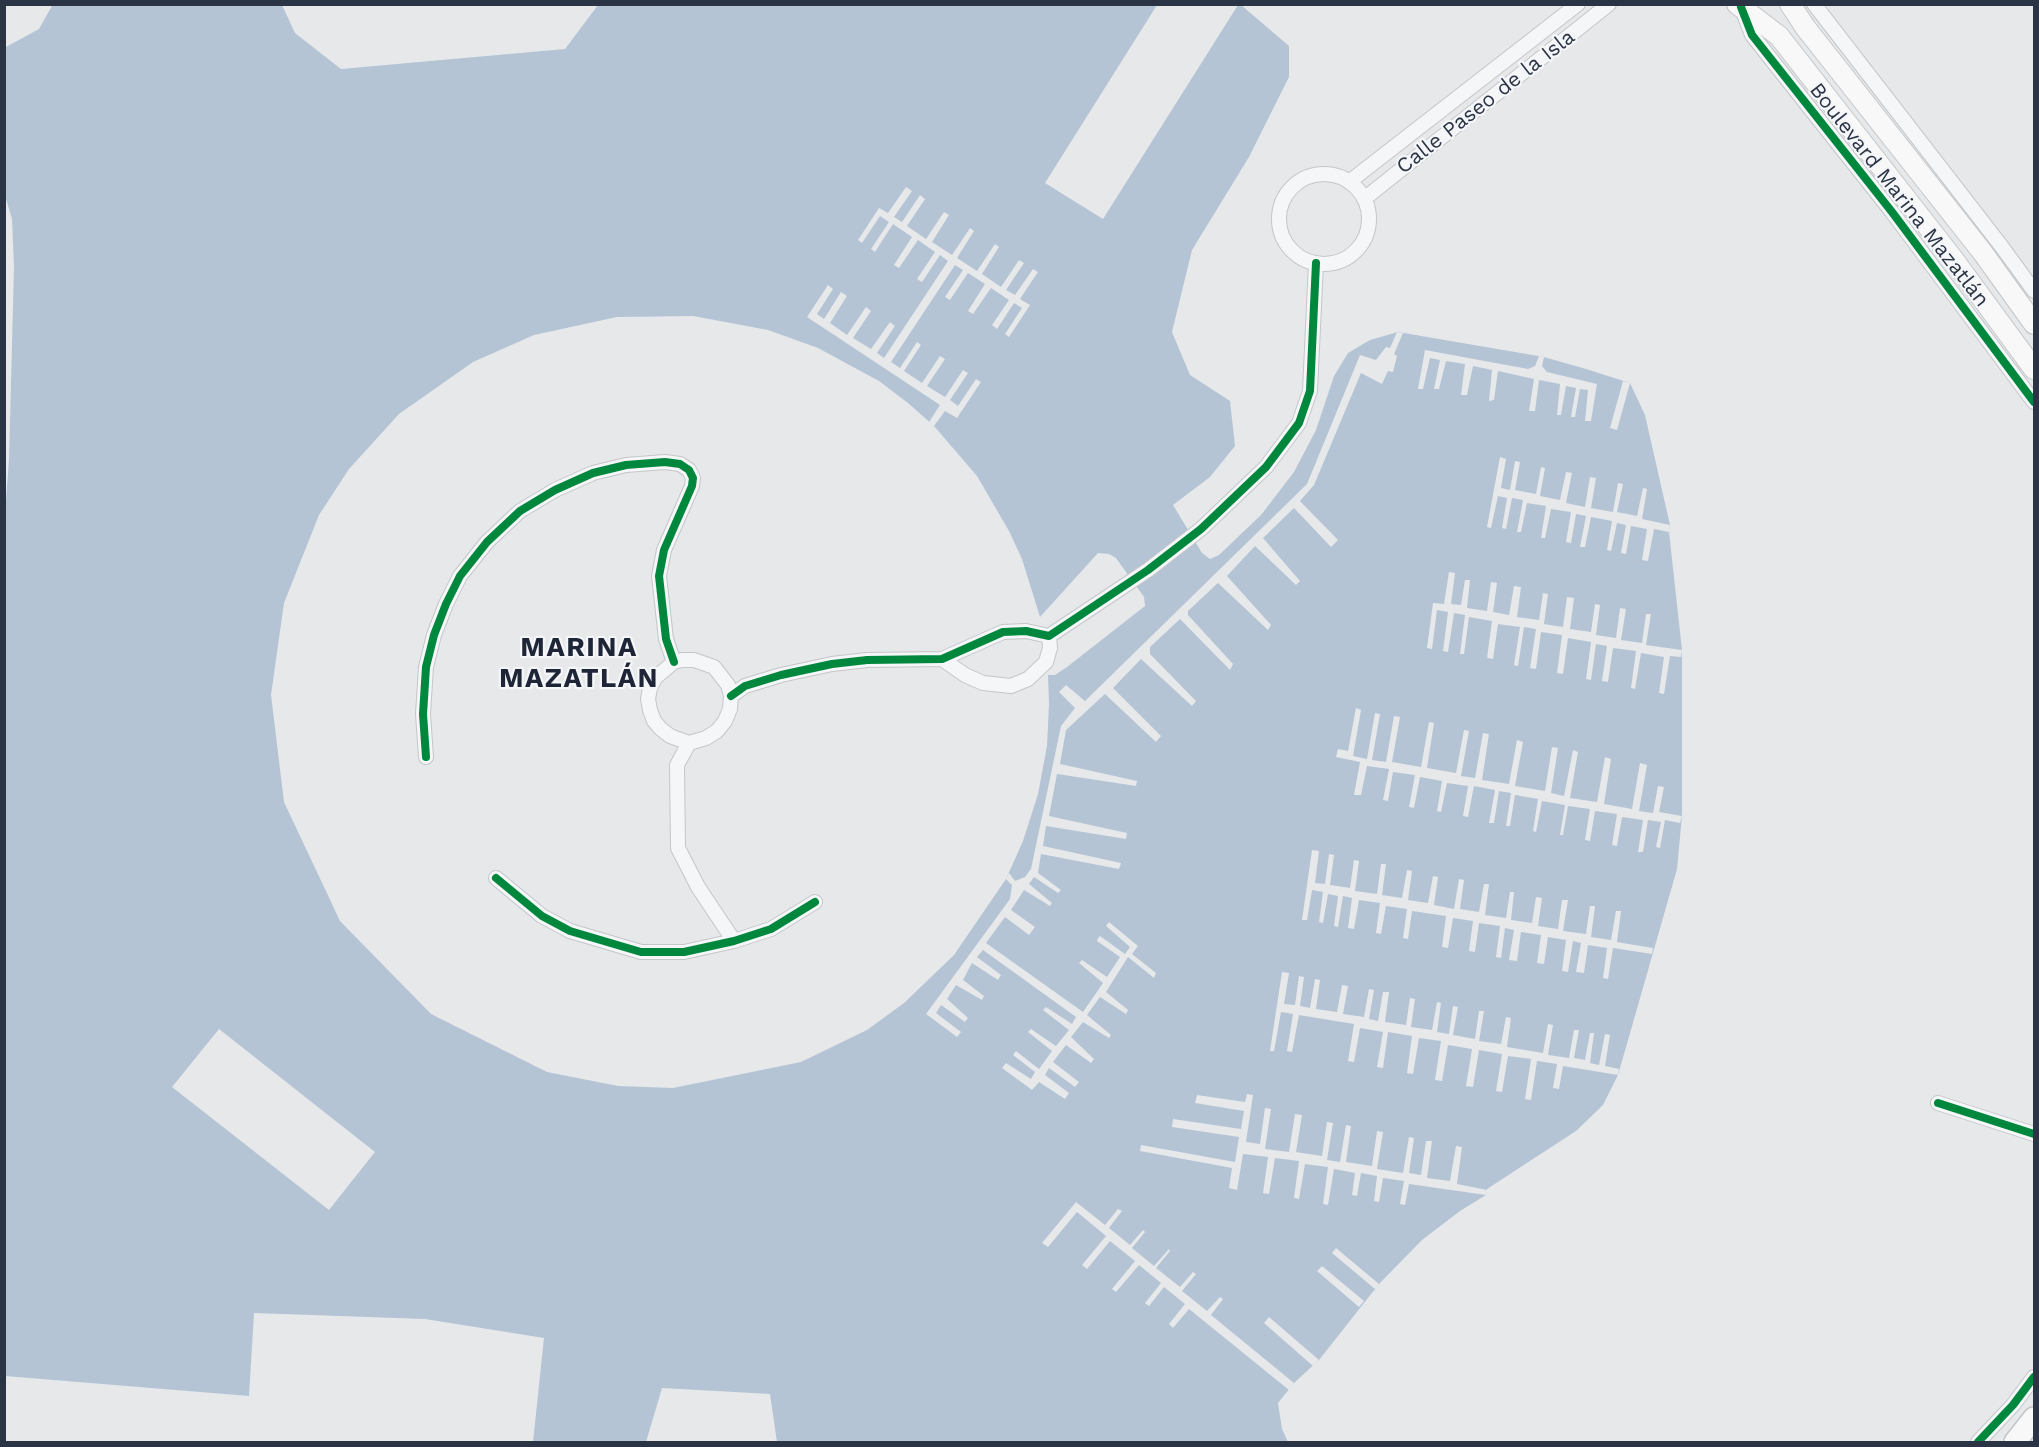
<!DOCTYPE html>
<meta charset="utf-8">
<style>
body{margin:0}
#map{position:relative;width:2039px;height:1447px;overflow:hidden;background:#e6e8ea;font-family:"Work Sans",sans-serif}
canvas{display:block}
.frame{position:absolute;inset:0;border:6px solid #2b3445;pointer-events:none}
</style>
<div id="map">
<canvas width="2039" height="1447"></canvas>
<div class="frame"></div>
</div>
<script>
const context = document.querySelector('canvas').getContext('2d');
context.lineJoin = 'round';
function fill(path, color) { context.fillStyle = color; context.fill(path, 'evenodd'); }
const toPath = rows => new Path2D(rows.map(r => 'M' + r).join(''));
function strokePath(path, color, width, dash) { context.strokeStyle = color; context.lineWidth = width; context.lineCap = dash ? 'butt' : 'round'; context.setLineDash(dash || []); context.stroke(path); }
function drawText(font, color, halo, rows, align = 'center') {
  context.font = font + ' "Work Sans",sans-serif'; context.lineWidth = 4.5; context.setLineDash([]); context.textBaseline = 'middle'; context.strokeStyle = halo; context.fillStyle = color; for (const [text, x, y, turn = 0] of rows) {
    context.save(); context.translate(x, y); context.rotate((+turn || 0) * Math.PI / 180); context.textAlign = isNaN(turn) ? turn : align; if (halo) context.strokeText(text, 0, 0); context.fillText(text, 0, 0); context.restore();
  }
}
const water = toPath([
 [53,4,282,5,295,33,341,69,565,49,598,5,1241,5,1289,46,1289,77,1249,157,1192,250,1172,332,1190,375,1230,401,1235,446,1210,477,1173,505,1202,553,1210,559,1219,555,1261,515,1294,472,1316,430,1334,376,1348,353,1370,340,1398,332,1544,357,1586,369,1630,383,1645,415,1670,525,1669,532,1682,650,1682,816,1677,869,1618,1075,1603,1105,1576,1131,1487,1189,1486,1195,1460,1211,1422,1240,1379,1284,1319,1360,1294,1383,1278,1403,1282,1429,1288,1442,777,1442,770,1394,662,1388,646,1442,533,1442,544,1338,425,1319,254,1313,249,1396,5,1376,4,527,9,460,14,267,12,219,4,192,4,48,39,29],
 [693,316,768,330,818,348,879,381,908,403,934,426,977,476,1009,531,1022,559,1040,617,1098,553,1109,554,1116,558,1144,597,1145,606,1067,667,1055,675,1048,675,1049,704,1047,746,1038,794,1023,841,1006,879,954,955,904,1003,867,1030,801,1062,673,1088,618,1086,547,1072,431,1014,340,921,284,802,271,695,284,603,319,515,349,469,399,414,473,362,534,335,617,317]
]);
const pier = toPath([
 [1157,5,1238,5,1103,219,1045,183],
 [906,187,912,191,894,217,902,222,920,195,925,199,907,226,926,239,944,212,949,215,932,242,952,255,970,228,974,231,957,258,977,271,995,244,999,247,982,274,1001,287,1019,260,1024,263,1006,290,1015,295,1033,269,1038,272,1020,299,1030,305,1009,337,1005,334,1022,308,1014,303,997,329,992,325,1009,300,991,288,973,314,968,311,985,284,968,273,950,300,945,297,963,270,955,265,891,362,900,368,917,342,921,345,904,371,922,383,940,356,945,359,927,386,945,397,963,370,968,373,950,400,958,406,976,379,981,382,957,418,945,411,934,426,929,422,940,405,807,317,828,285,833,289,817,314,824,319,841,292,847,296,830,323,847,335,866,307,871,311,853,338,871,349,890,322,895,326,877,353,884,358,948,261,940,255,922,282,917,279,935,252,918,240,899,268,894,265,912,237,893,224,875,252,871,249,889,222,880,216,862,243,858,240,879,208,888,213],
 [1397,332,1403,333,1394,354,1397,356,1393,372,1388,371,1382,384,1361,373,1314,485,1300,501,1338,540,1331,547,1294,508,1263,538,1300,581,1296,585,1255,546,1227,576,1271,625,1268,630,1218,583,1188,611,1188,615,1233,664,1230,670,1180,619,1150,647,1150,654,1196,701,1192,706,1141,659,1113,688,1161,736,1156,742,1105,694,1066,730,1060,764,1137,781,1136,786,1057,774,1049,816,1127,833,1126,839,1046,826,1043,846,1121,863,1119,869,1041,854,1038,873,1061,890,1058,893,1034,877,1029,884,1052,903,1050,906,1024,890,1011,910,1035,927,1029,935,1005,917,986,943,1083,1012,1103,983,1079,963,1082,960,1107,977,1120,957,1097,941,1098,938,1100,936,1125,954,1130,947,1106,926,1109,922,1138,946,1132,954,1156,973,1154,978,1128,957,1106,992,1128,1010,1126,1014,1100,997,1087,1015,1111,1035,1109,1038,1083,1022,1071,1037,1094,1059,1091,1063,1066,1045,1053,1062,1079,1082,1075,1087,1049,1068,1045,1075,1069,1093,1065,1099,1039,1082,1032,1090,1002,1068,1006,1063,1031,1079,1035,1072,1013,1055,1016,1051,1039,1069,1052,1051,1028,1032,1031,1029,1056,1046,1069,1030,1043,1010,1046,1007,1072,1024,1076,1017,983,950,977,957,1001,975,998,980,972,963,963,980,984,996,982,1000,956,985,947,999,968,1018,965,1022,941,1005,936,1013,961,1032,957,1037,926,1014,1010,899,1012,885,1006,879,1009,873,1015,881,1025,877,1031,869,1061,726,1075,708,1059,692,1066,685,1085,701,1307,484,1360,355,1376,360,1386,347,1390,348],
 [1425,350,1528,369,1535,366,1539,356,1544,357,1542,366,1547,372,1597,384,1591,421,1585,421,1588,390,1580,389,1575,417,1571,417,1576,388,1566,386,1561,415,1557,415,1560,384,1539,380,1535,411,1529,411,1534,379,1498,371,1494,400,1489,401,1492,370,1473,366,1467,395,1461,395,1465,364,1446,361,1439,389,1434,389,1440,360,1430,358,1423,389,1418,389],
 [1623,381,1630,383,1617,430,1610,428],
 [1500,457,1506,459,1501,488,1510,490,1515,461,1520,462,1515,490,1536,494,1541,467,1545,468,1540,496,1560,500,1566,472,1572,473,1566,503,1585,507,1590,477,1596,478,1591,508,1613,512,1618,483,1623,484,1617,512,1637,516,1643,488,1647,489,1642,519,1670,525,1669,532,1654,529,1648,561,1642,560,1647,529,1631,526,1626,554,1621,553,1626,525,1617,523,1611,551,1607,550,1612,521,1591,517,1585,547,1580,547,1586,516,1576,514,1571,543,1566,542,1571,512,1551,509,1545,538,1541,538,1546,506,1527,503,1521,532,1517,532,1523,500,1512,498,1506,529,1502,528,1507,498,1498,496,1491,528,1487,527],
 [1449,572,1455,573,1451,604,1461,605,1465,580,1470,580,1467,608,1487,611,1491,582,1497,583,1493,612,1509,615,1514,586,1521,587,1517,617,1539,620,1543,593,1548,594,1544,624,1563,627,1567,597,1574,598,1570,629,1591,632,1595,604,1600,605,1596,635,1616,638,1620,608,1626,609,1621,640,1642,643,1646,614,1651,614,1646,645,1682,650,1681,657,1670,656,1664,694,1659,693,1664,657,1641,653,1635,689,1631,688,1636,651,1613,648,1608,682,1602,681,1607,646,1596,644,1591,680,1586,679,1591,642,1568,638,1563,674,1557,673,1562,635,1541,632,1536,669,1530,668,1536,629,1524,627,1518,666,1514,665,1520,627,1498,624,1493,659,1487,658,1492,621,1469,617,1464,654,1460,654,1465,615,1454,613,1448,652,1443,651,1448,612,1437,610,1432,649,1427,648,1433,603,1444,604],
 [1356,708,1361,710,1353,756,1367,759,1375,713,1380,714,1372,760,1386,762,1394,716,1400,717,1392,762,1421,767,1429,722,1434,723,1427,768,1456,773,1464,730,1469,731,1461,776,1475,778,1483,733,1489,734,1482,780,1509,784,1517,740,1523,742,1515,786,1545,791,1552,747,1558,748,1551,793,1564,796,1573,750,1578,752,1570,798,1597,802,1605,757,1611,759,1604,804,1632,809,1640,763,1647,765,1639,811,1653,813,1658,786,1664,787,1659,812,1682,816,1680,823,1665,820,1660,848,1656,847,1661,822,1648,820,1643,852,1638,852,1643,820,1622,817,1617,846,1612,845,1617,814,1595,811,1590,841,1585,840,1590,809,1568,806,1563,835,1560,835,1565,805,1542,801,1536,832,1533,831,1538,799,1515,795,1510,826,1506,826,1511,793,1499,791,1494,823,1489,823,1495,790,1474,786,1468,817,1463,816,1468,786,1447,783,1441,812,1437,811,1442,781,1420,777,1414,808,1409,807,1415,775,1393,772,1388,801,1383,800,1389,769,1367,766,1361,795,1354,795,1360,762,1336,757,1338,749,1348,751],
 [1312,850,1319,851,1315,883,1325,884,1329,854,1334,855,1330,885,1350,888,1354,860,1359,861,1355,891,1377,894,1381,864,1386,864,1382,895,1402,898,1407,870,1412,871,1408,900,1428,903,1433,876,1438,877,1434,905,1454,909,1459,879,1464,880,1460,909,1479,912,1484,884,1489,884,1485,915,1506,918,1510,892,1514,892,1511,920,1532,923,1536,897,1542,898,1538,926,1558,929,1562,900,1568,900,1563,931,1586,934,1590,906,1595,906,1591,937,1611,940,1616,911,1621,911,1617,942,1653,948,1652,954,1613,948,1608,979,1603,978,1607,948,1588,945,1584,973,1576,972,1581,943,1573,941,1568,972,1562,971,1566,940,1548,937,1544,964,1537,963,1541,935,1521,932,1517,961,1509,960,1514,930,1505,928,1501,958,1496,957,1500,926,1479,923,1475,952,1469,951,1473,921,1453,918,1448,948,1442,947,1446,916,1412,911,1408,939,1403,938,1407,909,1386,906,1381,934,1376,933,1380,903,1359,900,1354,929,1348,928,1352,898,1343,896,1338,927,1334,926,1338,896,1328,894,1323,923,1319,922,1323,892,1312,890,1307,920,1302,920],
 [1282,972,1289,973,1284,1004,1295,1005,1299,976,1304,977,1300,1006,1310,1008,1315,979,1320,980,1316,1009,1337,1012,1342,985,1348,986,1343,1014,1364,1017,1369,989,1374,990,1369,1019,1378,1021,1383,992,1389,992,1385,1022,1406,1025,1410,998,1415,999,1411,1027,1432,1030,1437,1002,1441,1003,1437,1032,1449,1034,1453,1006,1458,1007,1453,1035,1475,1039,1479,1011,1484,1011,1479,1041,1501,1044,1506,1017,1511,1018,1507,1047,1543,1053,1548,1024,1553,1025,1548,1055,1569,1058,1574,1030,1579,1030,1574,1058,1585,1060,1590,1033,1594,1033,1590,1063,1599,1065,1605,1034,1610,1035,1605,1066,1619,1069,1618,1075,1563,1066,1559,1089,1553,1088,1557,1064,1537,1061,1531,1100,1525,1099,1531,1059,1508,1056,1502,1092,1496,1091,1502,1054,1479,1050,1473,1087,1466,1086,1472,1049,1448,1045,1442,1081,1435,1080,1441,1041,1419,1038,1413,1074,1407,1073,1412,1036,1388,1032,1383,1068,1377,1067,1383,1032,1360,1028,1354,1062,1348,1061,1354,1024,1299,1015,1292,1052,1287,1051,1293,1014,1281,1012,1274,1051,1270,1051],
 [219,1029,375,1152,329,1210,172,1087],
 [1247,1094,1253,1095,1246,1142,1260,1144,1265,1108,1271,1109,1265,1149,1289,1152,1295,1114,1302,1115,1296,1152,1322,1156,1327,1122,1333,1123,1327,1160,1340,1162,1346,1125,1351,1126,1346,1162,1372,1166,1377,1131,1383,1132,1377,1169,1403,1173,1409,1137,1414,1138,1409,1173,1421,1175,1426,1141,1432,1141,1427,1178,1450,1181,1456,1146,1462,1147,1457,1184,1487,1190,1486,1195,1409,1184,1405,1205,1400,1204,1404,1181,1383,1178,1379,1202,1374,1201,1377,1176,1361,1173,1357,1196,1352,1195,1355,1173,1334,1169,1328,1205,1323,1204,1328,1167,1305,1164,1299,1199,1294,1198,1299,1161,1275,1158,1269,1194,1263,1193,1268,1157,1243,1154,1237,1190,1229,1188,1232,1168,1140,1151,1141,1145,1235,1162,1239,1137,1172,1127,1173,1119,1241,1129,1244,1111,1195,1103,1197,1095,1245,1102],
 [1076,1202,1105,1225,1118,1209,1122,1211,1109,1228,1130,1245,1143,1230,1145,1232,1132,1248,1154,1266,1169,1249,1170,1251,1156,1268,1180,1287,1193,1272,1196,1274,1182,1291,1207,1311,1220,1297,1223,1299,1211,1315,1294,1383,1289,1390,1189,1309,1173,1328,1169,1324,1185,1304,1164,1287,1149,1306,1145,1303,1161,1283,1139,1265,1116,1292,1112,1289,1135,1261,1110,1241,1087,1269,1082,1265,1106,1236,1077,1212,1048,1247,1042,1243],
 [1336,1248,1379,1284,1375,1289,1332,1253],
 [1322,1266,1364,1301,1359,1307,1317,1271],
 [1269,1317,1319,1360,1313,1366,1264,1323]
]);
const street = toPath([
 [1814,4,2002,247,2034,291],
 [1742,9,1752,35,1892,212,2034,402],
 '1279 219a45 45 0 1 1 90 0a45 45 0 1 1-90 0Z',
 [1349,182,1578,4],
 [1364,199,1609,4],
 [942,659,965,675,983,683,1011,686,1028,679,1046,662,1050,648,1049,636],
 [682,660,694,660,714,667,728,685,731,696,730,709,725,721,717,731,706,738,689,743,670,736,661,729,654,721,650,710,648,699,650,688,655,678,674,662,682,660],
 [731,696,745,686,781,675,832,664,867,660,942,659,1003,632,1026,631,1049,636,1148,570,1201,529,1266,467,1299,423,1310,391,1316,263],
 [689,743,677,765,678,848,698,887,734,941],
 [426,757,423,714,426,667,434,635,446,604,460,576,487,542,520,511,555,490,593,473,626,465,665,462,680,464,689,470,693,478,692,486,664,550,659,576,666,639,674,662],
 [496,878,542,916,570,931,641,952,684,952,734,941,771,929,815,902],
 [1938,1103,2034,1134],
 [1978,1442,2013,1405,2034,1377]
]);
const secondary = toPath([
 [1737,4,1779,36,1954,260,2034,369],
 [1790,4,1805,27,1983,253,2034,324]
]);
const primary = toPath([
 [2015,1442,2034,1418]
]);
const cycleway = toPath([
 [1741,7,1752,35,1892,212,2034,402],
 [731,696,745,686,781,675,832,664,867,660,942,659,1003,632,1026,631,1049,636,1148,570,1201,529,1266,467,1299,423,1310,391,1316,263],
 [426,757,423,714,426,667,434,635,446,604,460,576,487,542,520,511,555,490,593,473,626,465,665,462,680,464,689,470,693,478,692,486,664,550,659,576,666,639,674,662],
 [496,878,542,916,570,931,641,952,684,952,734,941,771,929,815,902],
 [1938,1103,2034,1134],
 [1978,1442,2013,1405,2034,1377]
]);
const streetNames = [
 ["Calle Paseo de la Isla",1486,102,-38],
 ["Boulevard Marina Mazatlán",1899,195,52]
];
const districtNames = [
 ["MARINA",579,648],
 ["MAZATLÁN",579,679]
];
fill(water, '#b4c4d5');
fill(pier, '#e6e8ea');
strokePath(street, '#c4c6c8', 16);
strokePath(secondary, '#c4c6c8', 22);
strokePath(primary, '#c2c5c8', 24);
strokePath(street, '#f5f6f7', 14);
strokePath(secondary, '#f8f8f8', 20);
strokePath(primary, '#f8f8f8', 21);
strokePath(cycleway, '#00873e', 8);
drawText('21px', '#2b3445', '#f4f6f9', streetNames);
context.letterSpacing = '1.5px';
drawText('bold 27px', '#1d2536', '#f4f6f9', districtNames);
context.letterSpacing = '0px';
</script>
